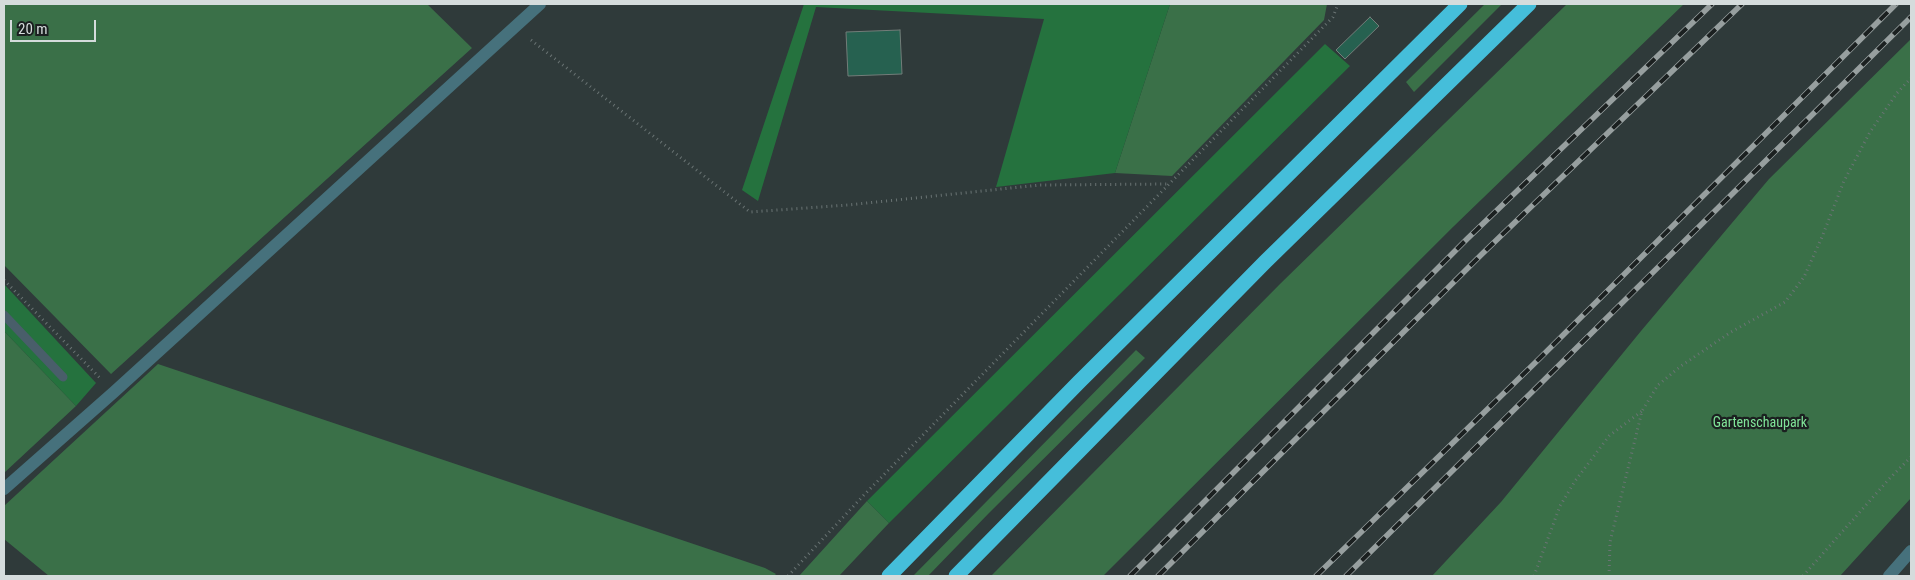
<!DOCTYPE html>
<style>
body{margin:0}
#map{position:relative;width:1915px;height:580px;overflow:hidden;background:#2f3a3a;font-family:"Roboto Condensed",sans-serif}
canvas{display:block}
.frame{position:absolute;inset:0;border:5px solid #d5dcdc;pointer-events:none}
.scale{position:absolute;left:10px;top:20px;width:86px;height:22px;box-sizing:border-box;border:2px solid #d5dcdc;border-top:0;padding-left:6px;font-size:15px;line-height:18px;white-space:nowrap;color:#d5dcdc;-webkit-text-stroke:4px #1b2020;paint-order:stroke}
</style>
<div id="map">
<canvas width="1915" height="580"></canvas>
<div class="frame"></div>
<div class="scale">20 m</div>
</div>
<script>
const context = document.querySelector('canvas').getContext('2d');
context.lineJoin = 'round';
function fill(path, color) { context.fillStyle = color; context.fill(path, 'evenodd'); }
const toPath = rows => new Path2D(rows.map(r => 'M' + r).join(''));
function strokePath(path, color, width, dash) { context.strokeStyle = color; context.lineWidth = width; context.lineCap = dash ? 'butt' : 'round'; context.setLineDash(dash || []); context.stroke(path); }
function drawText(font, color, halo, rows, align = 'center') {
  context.font = font + ' "Roboto Condensed",sans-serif'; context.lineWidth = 4.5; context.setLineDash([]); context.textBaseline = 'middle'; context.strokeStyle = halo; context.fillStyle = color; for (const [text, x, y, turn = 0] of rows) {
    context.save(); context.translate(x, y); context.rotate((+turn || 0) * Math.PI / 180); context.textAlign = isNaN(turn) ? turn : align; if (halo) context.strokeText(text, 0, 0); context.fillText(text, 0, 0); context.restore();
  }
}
const green = toPath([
 [4,4,427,4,472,48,111,374,4,265],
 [1170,4,1327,4,1324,20,1172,176,1115,173],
 [1485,4,1502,4,1414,92,1406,82],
 [1567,4,1684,4,1454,226,1103,576,991,576,1281,283],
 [1911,39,1911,498,1840,576,1432,576,1501,502,1641,331,1769,179],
 [4,331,76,406,4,473],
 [1136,350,1145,358,989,513,928,576,913,576],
 [158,364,765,568,776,574,774,576,49,576,4,539,4,506],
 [867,501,889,523,839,576,799,576]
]);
const forest = toPath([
 [804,4,1170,4,1115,173,996,187,1044,19,816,7,758,201,742,190],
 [1325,44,1350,66,889,523,867,501],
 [4,284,96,383,76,406,4,331]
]);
const stream = toPath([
 [4,315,63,377]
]);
const building = toPath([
 [1370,17,1379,26,1345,59,1336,50,1370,17],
 [900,30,902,74,848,76,846,32,900,30]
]);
const path = toPath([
 [531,40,750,212,848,205,1040,185,1168,184],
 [4,280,100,378],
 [788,576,863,496,1333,17,1338,4],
 [1534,576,1560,506,1575,481,1609,436,1642,411],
 [1609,576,1610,542,1642,411,1658,385,1681,366,1731,332,1785,302,1804,277,1822,237,1844,181,1870,132,1897,93,1911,78],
 [1803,576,1889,479,1911,457]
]);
const minor = toPath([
 [4,489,114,392,540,4],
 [1889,576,1911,551]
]);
const highway = toPath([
 [889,576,1079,382,1460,4],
 [956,576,1265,262,1529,4]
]);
const rail = toPath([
 [1130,576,1467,239,1712,4],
 [1158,576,1482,254,1742,4],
 [1316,576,1540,358,1896,4],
 [1346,576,1911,17]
]);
const parkNames = [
 ["Gartenschaupark",1760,423]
];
fill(green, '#3a7048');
fill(forest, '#25723e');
strokePath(stream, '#495e6a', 9);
fill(building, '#266150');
strokePath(building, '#727d79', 1);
strokePath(path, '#6a7474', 3, [1, 4]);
strokePath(minor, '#46717c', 12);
strokePath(highway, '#45beda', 15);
strokePath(rail, '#979f9f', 5.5);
strokePath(rail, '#1b2020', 4, [11]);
drawText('14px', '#80e499', '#1b2020', parkNames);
</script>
